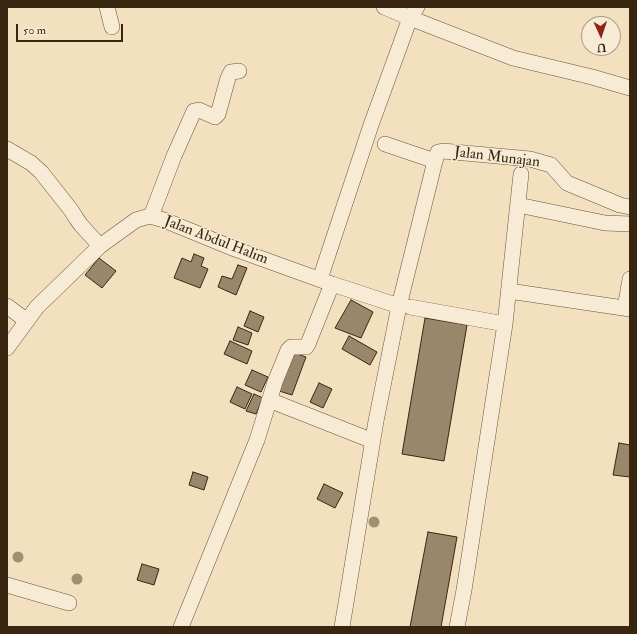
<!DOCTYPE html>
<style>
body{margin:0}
#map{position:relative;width:637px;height:634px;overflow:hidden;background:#f3e0be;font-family:"IM FELL Double Pica",serif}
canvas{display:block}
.frame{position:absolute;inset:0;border:8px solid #392611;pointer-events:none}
.north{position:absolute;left:581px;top:16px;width:40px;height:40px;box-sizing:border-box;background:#f7ebd5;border:1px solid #ab9c87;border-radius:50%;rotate:177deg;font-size:11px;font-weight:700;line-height:16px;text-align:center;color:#392611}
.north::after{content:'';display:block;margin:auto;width:14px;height:18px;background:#8f2418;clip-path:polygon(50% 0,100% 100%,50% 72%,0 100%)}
.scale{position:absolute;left:16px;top:24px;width:107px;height:18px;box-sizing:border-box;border:2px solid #392611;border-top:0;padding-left:5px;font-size:12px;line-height:14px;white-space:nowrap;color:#392611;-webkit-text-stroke:3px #f7ebd5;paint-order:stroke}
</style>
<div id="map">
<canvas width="637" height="634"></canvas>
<div class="frame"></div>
<div class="north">U</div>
<div class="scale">50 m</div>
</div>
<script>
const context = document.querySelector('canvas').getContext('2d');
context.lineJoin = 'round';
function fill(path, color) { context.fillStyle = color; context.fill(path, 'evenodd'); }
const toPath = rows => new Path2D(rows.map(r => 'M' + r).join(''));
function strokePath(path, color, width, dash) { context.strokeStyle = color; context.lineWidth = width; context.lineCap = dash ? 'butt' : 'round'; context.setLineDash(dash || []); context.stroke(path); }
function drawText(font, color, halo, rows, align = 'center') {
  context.font = font + ' "IM FELL Double Pica",serif'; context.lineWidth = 3; context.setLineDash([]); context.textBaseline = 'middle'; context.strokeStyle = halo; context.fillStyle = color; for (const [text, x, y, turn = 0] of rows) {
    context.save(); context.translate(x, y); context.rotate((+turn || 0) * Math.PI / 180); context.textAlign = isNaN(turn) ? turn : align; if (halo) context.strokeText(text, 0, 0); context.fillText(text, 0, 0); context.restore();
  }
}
const building = toPath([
 [194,254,204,258,201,266,208,269,200,288,174,278,182,258,191,262,194,254],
 [99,258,116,271,102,288,85,275,99,258],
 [238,265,247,268,236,295,218,287,222,276,232,279,238,265],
 [351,300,373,312,361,338,335,328,351,300],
 [250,311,264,317,258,332,244,326,250,311],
 [425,318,467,325,444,461,402,454,425,318],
 [238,327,252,333,248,345,233,340,238,327],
 [349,336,377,352,370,365,342,349,349,336],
 [230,341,252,351,247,364,224,354,230,341],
 [289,351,306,357,292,395,276,390,289,351],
 [252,370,268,377,261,392,245,385,252,370],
 [319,383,332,389,323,408,310,402,319,383],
 [237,387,252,394,245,409,230,402,237,387],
 [254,394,263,398,256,414,246,411,254,394],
 [619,443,630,445,630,477,613,475,619,443],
 [193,472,208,477,204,490,189,485,193,472],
 [324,484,343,493,335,508,317,499,324,484],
 [428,532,457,537,441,627,410,627,428,532],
 [142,564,159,569,154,585,137,580,142,564]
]);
const minor = toPath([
 [107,7,112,27],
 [384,7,410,18,513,58,592,77,630,88],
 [385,144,435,161],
 [7,149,31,163,41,172,71,210,76,218,81,225,100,246],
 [518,205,605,223,630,224],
 [150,216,153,211,174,156,194,111,199,110,215,117,218,114,228,78,231,72,239,71],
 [320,279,371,125,410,18,417,7],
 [509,291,630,309],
 [7,306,27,321],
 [410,307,505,324],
 [625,308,630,279],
 [7,348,37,307,100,246,136,220,150,216,164,220,235,249,332,284,399,306],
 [269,400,373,441],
 [7,585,69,603],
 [181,627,257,440,275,382,288,350,291,347,306,347,308,344,332,284],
 [342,627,376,421,399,306,435,161,438,152,443,151,530,159,551,165,567,183,620,205,630,207],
 [457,627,464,590,505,324,521,174]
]);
const trees = [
 [374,522],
 [18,557],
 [77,579]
];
const streetNames = [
 ["Jalan Munajan",497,158,7],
 ["Jalan Abdul Halim",216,241,21]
];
fill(building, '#9a876b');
strokePath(building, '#392611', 1);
strokePath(minor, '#68543c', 16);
strokePath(minor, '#f7ebd5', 15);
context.fillStyle = '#a28f73';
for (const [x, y] of trees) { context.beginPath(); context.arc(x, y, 5.5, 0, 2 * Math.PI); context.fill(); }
drawText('15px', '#392611', '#f7ebd5', streetNames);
</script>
